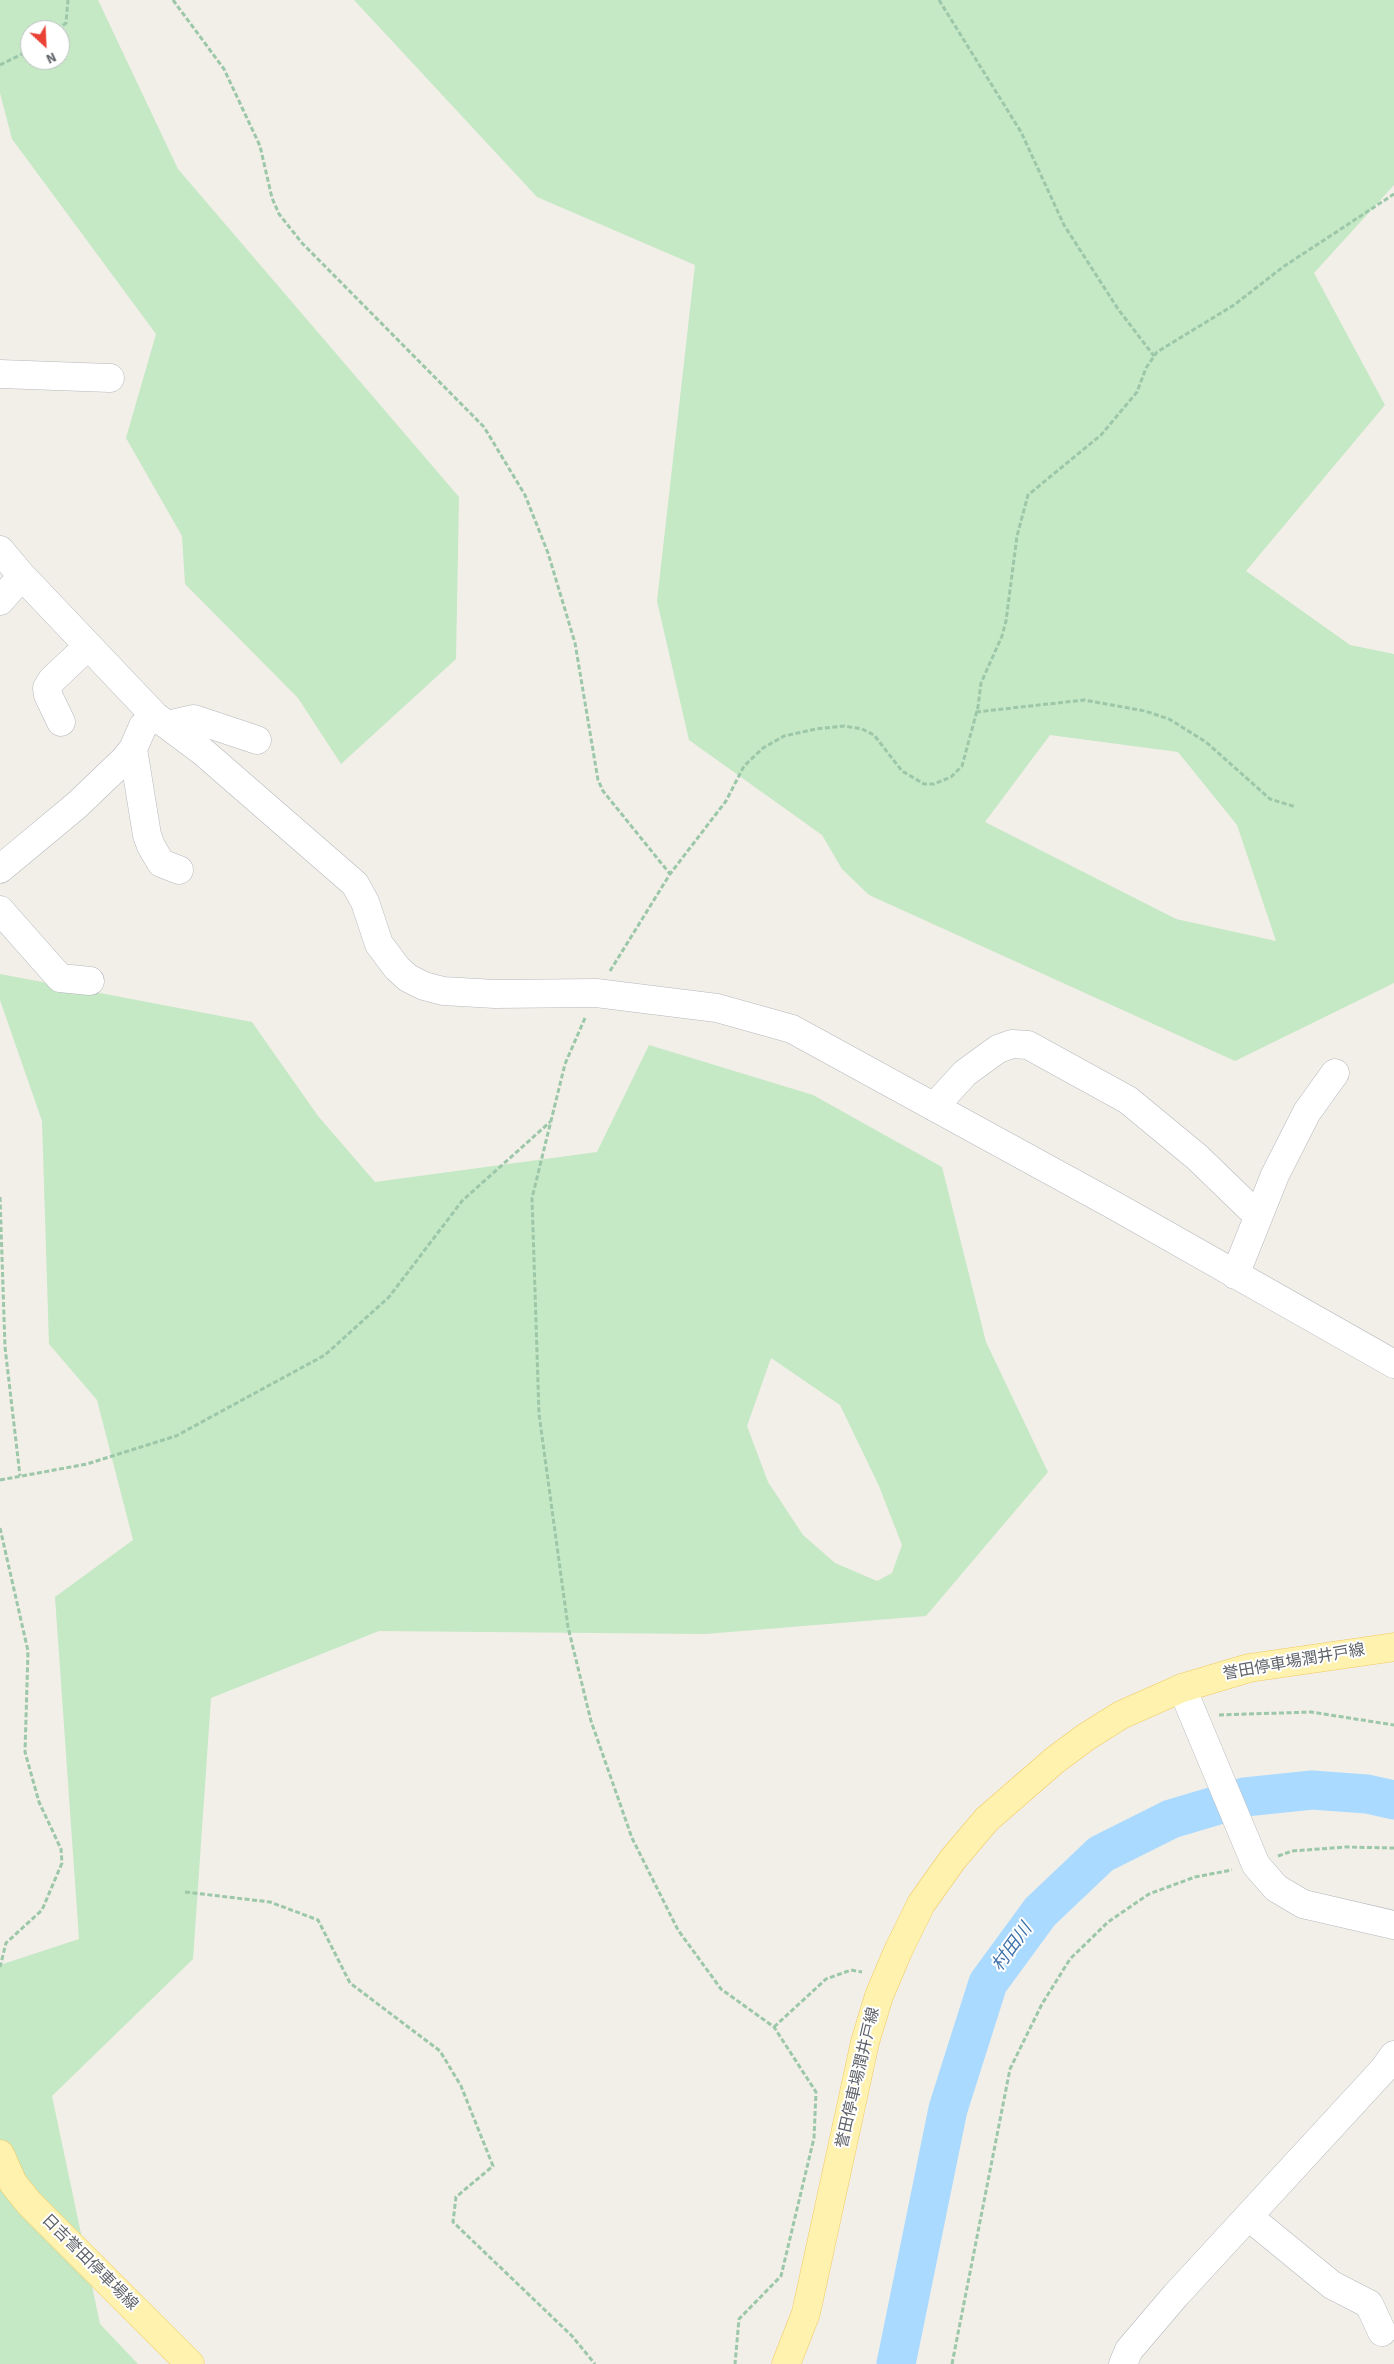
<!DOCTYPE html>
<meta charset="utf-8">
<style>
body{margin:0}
#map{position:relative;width:1394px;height:2364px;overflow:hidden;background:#f1efe8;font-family:"Source Sans 3",sans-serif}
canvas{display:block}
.north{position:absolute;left:20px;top:20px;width:50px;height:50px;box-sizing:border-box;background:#fff;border:1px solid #bfc1c3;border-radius:50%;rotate:155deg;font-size:14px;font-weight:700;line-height:20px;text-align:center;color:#5f6368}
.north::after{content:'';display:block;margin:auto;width:18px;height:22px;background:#ea4335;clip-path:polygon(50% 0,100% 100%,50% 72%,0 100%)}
</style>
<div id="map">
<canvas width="1394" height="2364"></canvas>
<div class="north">N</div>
</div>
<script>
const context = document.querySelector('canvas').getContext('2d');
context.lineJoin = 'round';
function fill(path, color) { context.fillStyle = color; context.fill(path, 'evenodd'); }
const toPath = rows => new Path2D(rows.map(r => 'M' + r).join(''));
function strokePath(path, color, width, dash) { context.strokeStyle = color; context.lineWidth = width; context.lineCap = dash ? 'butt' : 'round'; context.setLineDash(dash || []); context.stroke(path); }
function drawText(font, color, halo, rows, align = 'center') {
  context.font = font + ' "Source Sans 3","Noto Sans JP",sans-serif'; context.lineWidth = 4; context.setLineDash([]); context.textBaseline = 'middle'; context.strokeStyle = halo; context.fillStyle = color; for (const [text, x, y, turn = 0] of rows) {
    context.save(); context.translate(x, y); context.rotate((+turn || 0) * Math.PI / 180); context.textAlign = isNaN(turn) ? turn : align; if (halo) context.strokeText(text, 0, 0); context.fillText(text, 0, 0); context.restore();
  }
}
const green = toPath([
 [0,0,98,0,178,169,459,497,456,659,341,764,298,698,185,584,182,536,126,438,156,334,12,139,0,93],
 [30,30,60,30,60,60,30,60],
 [354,0,1394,0,1394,185,1314,273,1385,405,1246,571,1350,645,1394,654,1394,983,1235,1061,869,895,842,869,822,835,689,740,657,601,695,265,537,197],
 [1050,735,1178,752,1237,825,1276,941,1176,919,985,822],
 [0,974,252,1022,318,1116,375,1182,597,1152,649,1045,813,1095,942,1167,986,1342,1048,1472,926,1616,705,1634,379,1631,211,1698,193,1959,52,2096,100,2324,138,2364,0,2364,0,1965,79,1939,55,1597,133,1540,97,1400,49,1344,42,1121,0,1000],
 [771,1358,840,1405,879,1486,902,1545,892,1573,877,1581,835,1563,803,1535,768,1482,747,1426]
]);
const river = toPath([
 [896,2364,948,2109,988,1983,1040,1912,1101,1854,1171,1819,1245,1797,1312,1790,1367,1794,1394,1800]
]);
const path = toPath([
 [173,0,224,69,260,146,272,198,279,214,302,243,484,427,525,495,548,553,575,643,598,780,603,791,670,874],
 [939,0,1021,132,1064,225,1118,309,1154,356],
 [57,30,66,23,68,0],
 [0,65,30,50],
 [976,712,1084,700,1145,711,1169,719,1206,742,1270,799,1296,807],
 [610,971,670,874,726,801,744,766,763,748,784,736,816,729,844,726,862,729,874,735,902,771,924,784,934,784,951,777,962,766,978,707,981,683,1002,636,1006,621,1017,536,1028,495,1101,435,1137,392,1146,368,1157,352,1234,305,1283,267,1394,194],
 [585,1018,565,1064,532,1198,539,1414,568,1627,591,1721,632,1838,678,1930,721,1989,774,2027,816,2092,814,2138,781,2276,739,2319,735,2364],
 [0,1197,5,1347,20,1476],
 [0,1480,87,1464,176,1436,325,1355,389,1297,462,1201,550,1122],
 [0,1528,28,1651,25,1752,39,1802,61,1849,62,1863,42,1910,6,1943,0,1967],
 [1219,1715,1311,1712,1394,1725],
 [1278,1856,1292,1851,1346,1847,1394,1848],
 [185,1892,270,1902,318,1920,350,1983,440,2051,461,2086,493,2166,456,2197,453,2222,572,2336,595,2364],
 [774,2027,826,1979,851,1970,862,1972],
 [952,2364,1010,2069,1042,2004,1070,1959,1108,1922,1149,1894,1195,1877,1232,1870]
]);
const minor = toPath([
 [0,374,110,378],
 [0,550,22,576,155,716,202,751,355,884,365,902,379,944,397,968,408,978,424,986,443,991,495,994,596,993,717,1008,792,1029,1117,1207,1394,1364],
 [0,601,22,576],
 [61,722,48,695,47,688,52,680,88,646],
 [167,725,194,719,257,740],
 [133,749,147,835,151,846,161,863,179,870],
 [0,869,77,805,124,760,133,749,143,726,155,716],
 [0,910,60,978,90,981],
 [934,1107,965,1073,998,1049,1012,1044,1028,1045,1128,1100,1197,1157,1258,1216],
 [1235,1275,1275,1175,1307,1112,1335,1073],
 [1182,1688,1256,1865,1276,1888,1303,1904,1394,1925],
 [1249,2217,1332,2285,1369,2304,1382,2332],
 [1123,2364,1129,2350,1175,2296,1384,2069,1394,2055]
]);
const major = toPath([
 [0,2154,13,2183,29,2203,190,2364],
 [786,2364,806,2313,865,2042,879,1996,898,1951,921,1904,953,1859,987,1819,1055,1760,1086,1737,1121,1715,1182,1688,1249,1668,1394,1647]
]);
const streetNames = [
 ["誉田停車場潤井戸線",1294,1663,-10],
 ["誉田停車場潤井戸線",859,2078,-77],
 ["日吉誉田停車場線",89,2263,45]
];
const waterNames = [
 ["村田川",1013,1948,-54]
];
fill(green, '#c5e8c5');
strokePath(river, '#aadaff', 39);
strokePath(minor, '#b5b8bc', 29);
strokePath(major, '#f2c960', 29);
strokePath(path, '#9cc7a9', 3, [5, 2.5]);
strokePath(minor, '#fff', 28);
strokePath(major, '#fff2af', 28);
drawText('16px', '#5f6368', '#fff', streetNames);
drawText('italic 18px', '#4174aa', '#fff', waterNames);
</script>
